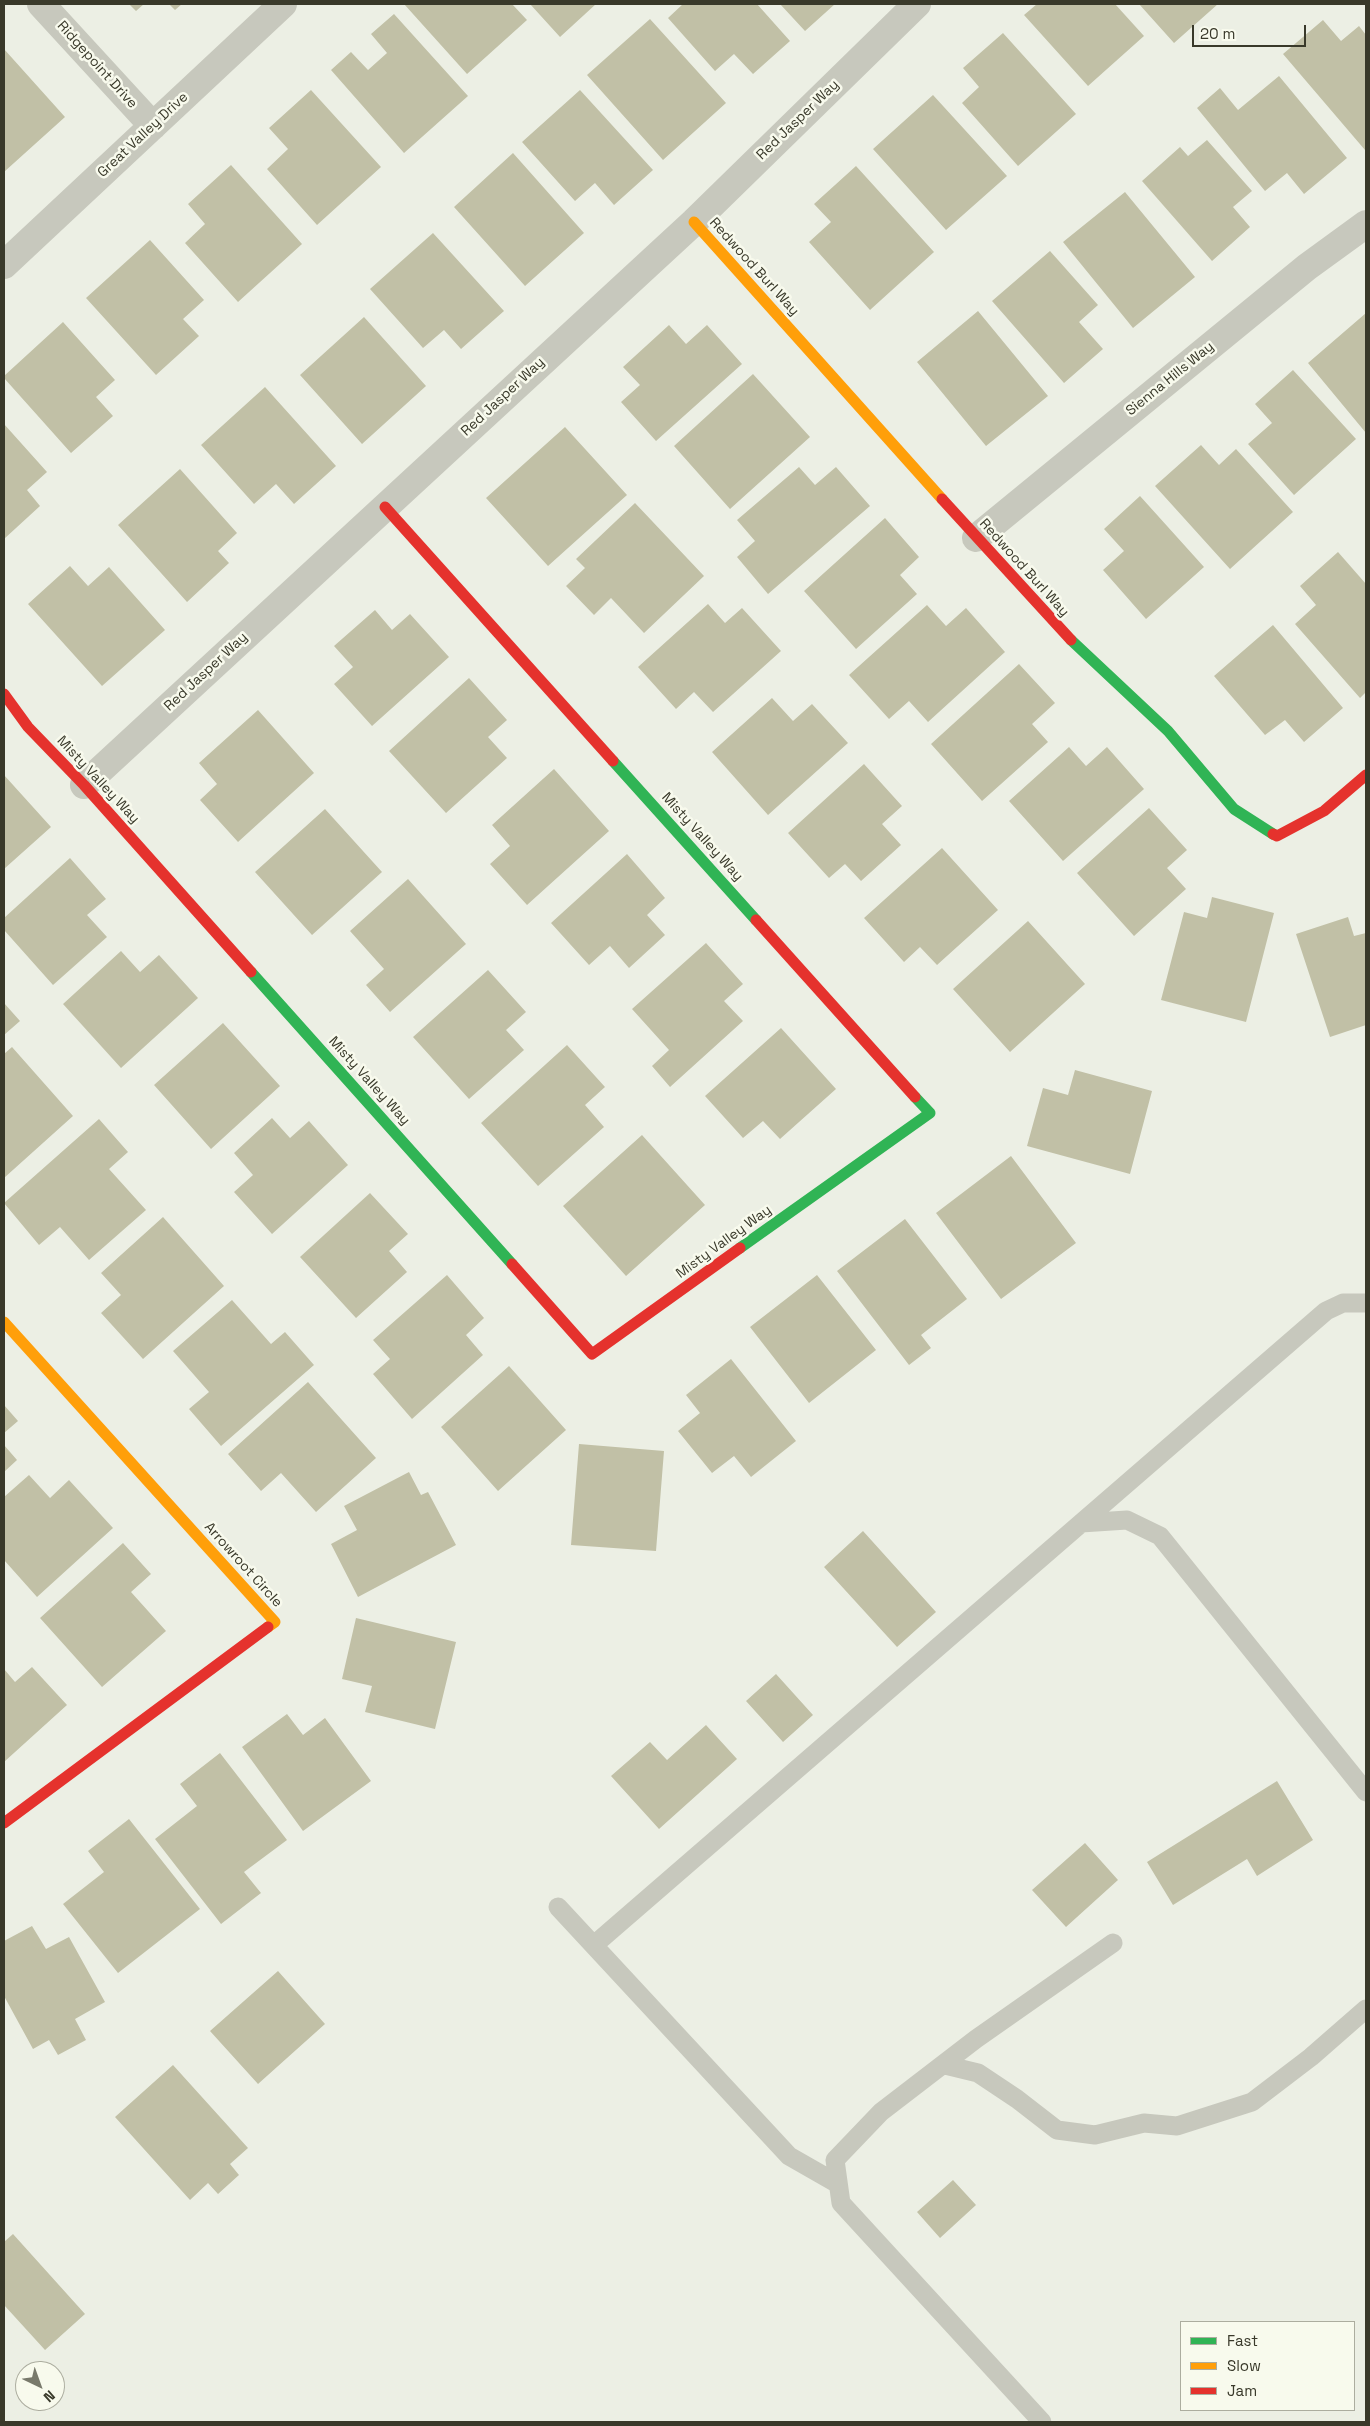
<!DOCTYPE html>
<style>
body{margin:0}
#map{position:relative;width:1370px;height:2426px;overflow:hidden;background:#ecefe4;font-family:"Space Grotesk",sans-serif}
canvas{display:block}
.frame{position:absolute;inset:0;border:5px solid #39392a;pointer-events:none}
.legend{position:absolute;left:1180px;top:2321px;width:175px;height:90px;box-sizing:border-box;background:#f8faed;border:1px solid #acad9f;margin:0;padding:6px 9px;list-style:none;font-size:15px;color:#39392a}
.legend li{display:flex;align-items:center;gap:10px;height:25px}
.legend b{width:25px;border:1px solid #acad9f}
.north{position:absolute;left:15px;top:2361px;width:50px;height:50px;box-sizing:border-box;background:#f8faed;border:1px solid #acad9f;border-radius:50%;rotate:138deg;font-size:14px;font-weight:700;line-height:20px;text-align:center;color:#39392a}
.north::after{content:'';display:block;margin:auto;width:18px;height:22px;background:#78796b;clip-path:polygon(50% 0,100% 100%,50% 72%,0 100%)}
.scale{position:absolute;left:1192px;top:25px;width:114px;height:22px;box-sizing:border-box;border:2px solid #39392a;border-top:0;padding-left:6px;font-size:15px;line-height:18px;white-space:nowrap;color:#39392a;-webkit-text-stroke:4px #f8faed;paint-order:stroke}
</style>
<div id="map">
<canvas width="1370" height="2426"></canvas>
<div class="frame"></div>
<ul class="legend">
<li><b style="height:6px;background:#30b455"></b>Fast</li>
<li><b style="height:6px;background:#ff9f0a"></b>Slow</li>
<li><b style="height:6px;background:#e5322d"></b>Jam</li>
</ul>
<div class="north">N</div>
<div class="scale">20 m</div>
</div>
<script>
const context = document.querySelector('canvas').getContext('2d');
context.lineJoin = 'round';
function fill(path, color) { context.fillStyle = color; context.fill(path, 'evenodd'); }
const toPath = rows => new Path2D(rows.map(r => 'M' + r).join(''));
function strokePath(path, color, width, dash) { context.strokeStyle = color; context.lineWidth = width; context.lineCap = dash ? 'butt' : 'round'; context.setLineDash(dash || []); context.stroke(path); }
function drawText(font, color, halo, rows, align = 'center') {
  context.font = font + ' "Space Grotesk",sans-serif'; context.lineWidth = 5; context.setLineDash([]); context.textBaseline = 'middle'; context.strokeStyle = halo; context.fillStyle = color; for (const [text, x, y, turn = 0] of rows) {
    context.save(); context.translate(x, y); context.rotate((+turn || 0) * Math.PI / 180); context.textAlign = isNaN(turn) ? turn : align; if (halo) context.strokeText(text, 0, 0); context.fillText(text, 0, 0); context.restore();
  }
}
const building = toPath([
 [129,4,144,4,136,11],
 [169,4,182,4,175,10],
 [404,4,512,4,527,20,467,74],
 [530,4,596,4,560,37],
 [683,4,757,4,790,41,753,74,734,54,715,71,668,18],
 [780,4,835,4,805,31],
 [1037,4,1115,4,1144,36,1088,86,1024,15],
 [1139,4,1218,4,1174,43],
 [394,14,468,96,404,153,331,70,351,52,368,70,387,53,371,34],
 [650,19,726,103,663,160,587,75],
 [1323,20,1341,41,1359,26,1366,35,1365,150,1283,54],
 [1003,33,1076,114,1018,166,962,103,979,87,963,68],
 [4,49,65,117,4,172],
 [1279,76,1347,158,1304,194,1287,173,1265,191,1197,108,1220,88,1238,110],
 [311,90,381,167,317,225,267,169,288,149,269,128],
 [580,90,653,170,614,205,595,183,575,201,522,142],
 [933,95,1007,176,946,230,873,149],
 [1207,140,1252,191,1233,207,1250,227,1212,261,1142,181,1180,147,1188,156],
 [513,153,584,233,525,286,454,207],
 [231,165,302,244,238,302,185,243,205,224,188,204],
 [856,166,934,252,870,310,809,242,831,222,814,204],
 [1125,192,1195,277,1133,328,1063,242],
 [433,233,504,311,461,349,444,330,423,348,370,289],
 [150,240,204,300,183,319,199,336,156,375,86,298],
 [1050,251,1098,305,1079,322,1103,349,1064,383,992,301],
 [978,311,1048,396,986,446,917,362],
 [1366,313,1366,433,1308,363],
 [364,317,426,386,362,444,300,375],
 [63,322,115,380,96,397,113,416,71,453,4,378,4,376],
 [669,325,686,344,707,325,742,364,656,441,621,402,640,385,623,367],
 [1293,370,1356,439,1294,495,1248,444,1272,423,1255,404],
 [753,374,810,437,730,509,674,446],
 [265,387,336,466,294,504,276,484,254,504,201,445],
 [4,424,47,472,27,490,40,506,4,539],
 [565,427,627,495,548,566,486,498],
 [1201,445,1219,465,1236,449,1293,512,1230,569,1155,486],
 [799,467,815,485,836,467,870,506,768,594,737,557,755,541,737,520],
 [180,469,237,533,218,551,229,563,187,602,118,525],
 [1140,496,1204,567,1146,619,1103,570,1124,551,1104,529],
 [635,503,704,576,644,633,611,598,594,615,566,586,585,568,576,559],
 [885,518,919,557,900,575,917,594,856,649,804,591],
 [1338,552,1366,584,1366,692,1360,698,1295,624,1316,605,1300,586],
 [70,566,88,586,109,567,165,630,102,686,28,604],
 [708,604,725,623,742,608,781,651,713,712,694,692,676,709,638,667],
 [927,605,946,626,966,608,1005,652,928,722,909,701,889,719,849,675],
 [375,610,392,630,410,614,449,657,372,726,334,684,353,667,334,646],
 [1273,625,1343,708,1304,742,1285,720,1265,735,1214,676],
 [1019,664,1055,703,1032,724,1048,742,982,801,931,744],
 [469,678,507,720,488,737,507,758,446,813,389,751],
 [772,698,793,721,812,704,848,743,768,815,712,752],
 [258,710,314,773,238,842,200,800,217,784,199,763],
 [1069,747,1086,766,1107,747,1144,789,1063,861,1009,801],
 [864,764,902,806,882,824,901,845,861,881,845,864,829,878,788,833],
 [554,769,609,831,527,905,490,864,510,846,492,825],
 [4,775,51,827,4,869],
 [1149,808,1187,850,1167,868,1186,889,1134,936,1077,873],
 [325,809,382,872,312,935,255,872],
 [942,848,998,910,937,965,920,947,904,962,864,918],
 [627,854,665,898,647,915,665,935,629,968,610,946,589,965,551,923],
 [70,858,106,899,87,915,107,937,53,985,4,930,4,918],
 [408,879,466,944,390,1012,366,985,384,969,350,931],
 [1212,897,1274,913,1246,1022,1161,1000,1184,912,1207,918],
 [1348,917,1354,936,1366,933,1366,1025,1330,1037,1296,934],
 [1028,921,1085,984,1010,1052,953,989],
 [706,943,743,984,724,1001,743,1021,670,1087,652,1066,669,1050,632,1009],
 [121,951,140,972,159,955,198,998,121,1068,63,1004],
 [488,970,526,1012,506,1030,524,1050,469,1099,413,1037],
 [4,1003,20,1021,4,1035],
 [223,1023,280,1086,211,1149,154,1085],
 [781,1028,836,1089,780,1139,763,1121,743,1138,705,1096],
 [567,1045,605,1087,585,1105,604,1127,538,1186,481,1123],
 [12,1047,73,1116,4,1178,4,1054],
 [1075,1070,1152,1091,1130,1174,1027,1146,1043,1088,1068,1095],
 [272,1118,290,1138,309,1121,348,1165,272,1234,234,1192,253,1175,234,1153],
 [99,1119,128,1152,109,1169,146,1210,89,1260,60,1227,39,1245,4,1203],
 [642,1135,705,1205,626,1276,563,1206],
 [1011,1156,1076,1243,1001,1299,936,1213],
 [370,1193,408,1234,389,1251,407,1272,356,1318,300,1257],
 [163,1217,224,1286,143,1359,101,1313,121,1295,101,1273],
 [905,1219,967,1299,921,1335,931,1348,909,1365,837,1271],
 [447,1275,484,1318,466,1335,483,1355,412,1419,373,1374,390,1359,373,1340],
 [817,1275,876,1350,809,1403,750,1327],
 [232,1300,271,1344,285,1332,314,1365,221,1446,189,1409,209,1392,173,1351],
 [731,1359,796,1441,751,1477,734,1456,712,1473,678,1431,700,1413,686,1395],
 [509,1366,566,1430,498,1491,441,1427],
 [308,1382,376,1458,316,1512,281,1473,261,1491,228,1454],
 [4,1405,18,1421,4,1433],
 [579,1444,664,1451,656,1551,571,1545],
 [4,1445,17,1460,4,1472],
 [409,1472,421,1495,428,1492,456,1545,358,1597,331,1544,357,1530,344,1506],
 [29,1475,50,1498,69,1480,113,1528,37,1597,4,1560,4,1497],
 [863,1531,936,1612,897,1647,824,1567],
 [123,1543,151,1574,131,1592,166,1631,102,1687,40,1618],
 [356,1618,456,1642,435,1729,365,1712,372,1686,342,1679],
 [32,1667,67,1705,4,1762,4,1669,15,1682],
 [776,1674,813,1715,783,1742,746,1701],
 [287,1714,303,1735,325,1718,371,1781,303,1831,242,1747],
 [706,1725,737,1759,659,1829,611,1776,650,1742,667,1760],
 [220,1753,287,1840,244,1872,261,1893,221,1924,155,1839,197,1806,180,1784],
 [1277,1781,1313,1840,1257,1876,1247,1859,1173,1905,1147,1862],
 [129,1819,200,1909,118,1973,63,1904,104,1872,88,1851],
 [1085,1843,1118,1880,1066,1927,1032,1890],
 [32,1926,46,1949,69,1937,105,2002,75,2019,86,2040,58,2055,49,2040,33,2049,4,1996,4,1941],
 [278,1971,325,2024,258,2084,210,2031],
 [173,2065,248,2148,230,2164,239,2175,218,2194,208,2183,190,2200,115,2117],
 [953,2180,976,2205,940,2238,917,2212],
 [13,2234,85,2314,45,2350,4,2305,4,2242]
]);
const lane = toPath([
 [1081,1523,1127,1520,1160,1536,1366,1792],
 [558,1907,789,2156,838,2184],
 [594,1945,1326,1311,1343,1303,1366,1303],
 [945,2065,978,2073,1017,2099,1057,2130,1095,2135,1144,2123,1177,2126,1252,2102,1311,2057,1366,2009],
 [1042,2422,841,2203,835,2160,881,2112,976,2039,1113,1943]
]);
const street = toPath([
 [41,4,153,126],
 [4,265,283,4],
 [976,538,1307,267,1366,224],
 [84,785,694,222,917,4]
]);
const fast = toPath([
 [1071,640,1168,731,1234,809,1273,834],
 [613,761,756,920],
 [251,972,512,1264],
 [740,1248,930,1113,915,1097]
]);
const slow = toPath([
 [694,222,942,499],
 [4,1322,275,1622,268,1627]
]);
const jam = toPath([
 [942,499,1071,640],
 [385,507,613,761],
 [4,694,28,727,84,785,251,972],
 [1273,834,1277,836,1324,811,1366,775],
 [756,920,915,1097],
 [512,1264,592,1354,740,1248],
 [4,1823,268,1627]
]);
const streetNames = [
 ["Ridgepoint Drive",97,65,48],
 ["Red Jasper Way",798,120,-44],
 ["Great Valley Drive",143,135,-43],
 ["Redwood Burl Way",754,267,48],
 ["Sienna Hills Way",1170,379,-39],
 ["Red Jasper Way",503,397,-43],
 ["Redwood Burl Way",1024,568,48],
 ["Red Jasper Way",206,672,-43],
 ["Misty Valley Way",98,780,47],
 ["Misty Valley Way",702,837,48],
 ["Misty Valley Way",369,1081,48],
 ["Misty Valley Way",724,1242,-36],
 ["Arrowroot Circle",243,1565,48]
];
fill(building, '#c1c0a6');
strokePath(lane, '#c7c8bd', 19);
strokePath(street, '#c7c8bd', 28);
strokePath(fast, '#30b455', 11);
strokePath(slow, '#ff9f0a', 11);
strokePath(jam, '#e5322d', 11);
drawText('14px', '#39392a', '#f8faed', streetNames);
</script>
